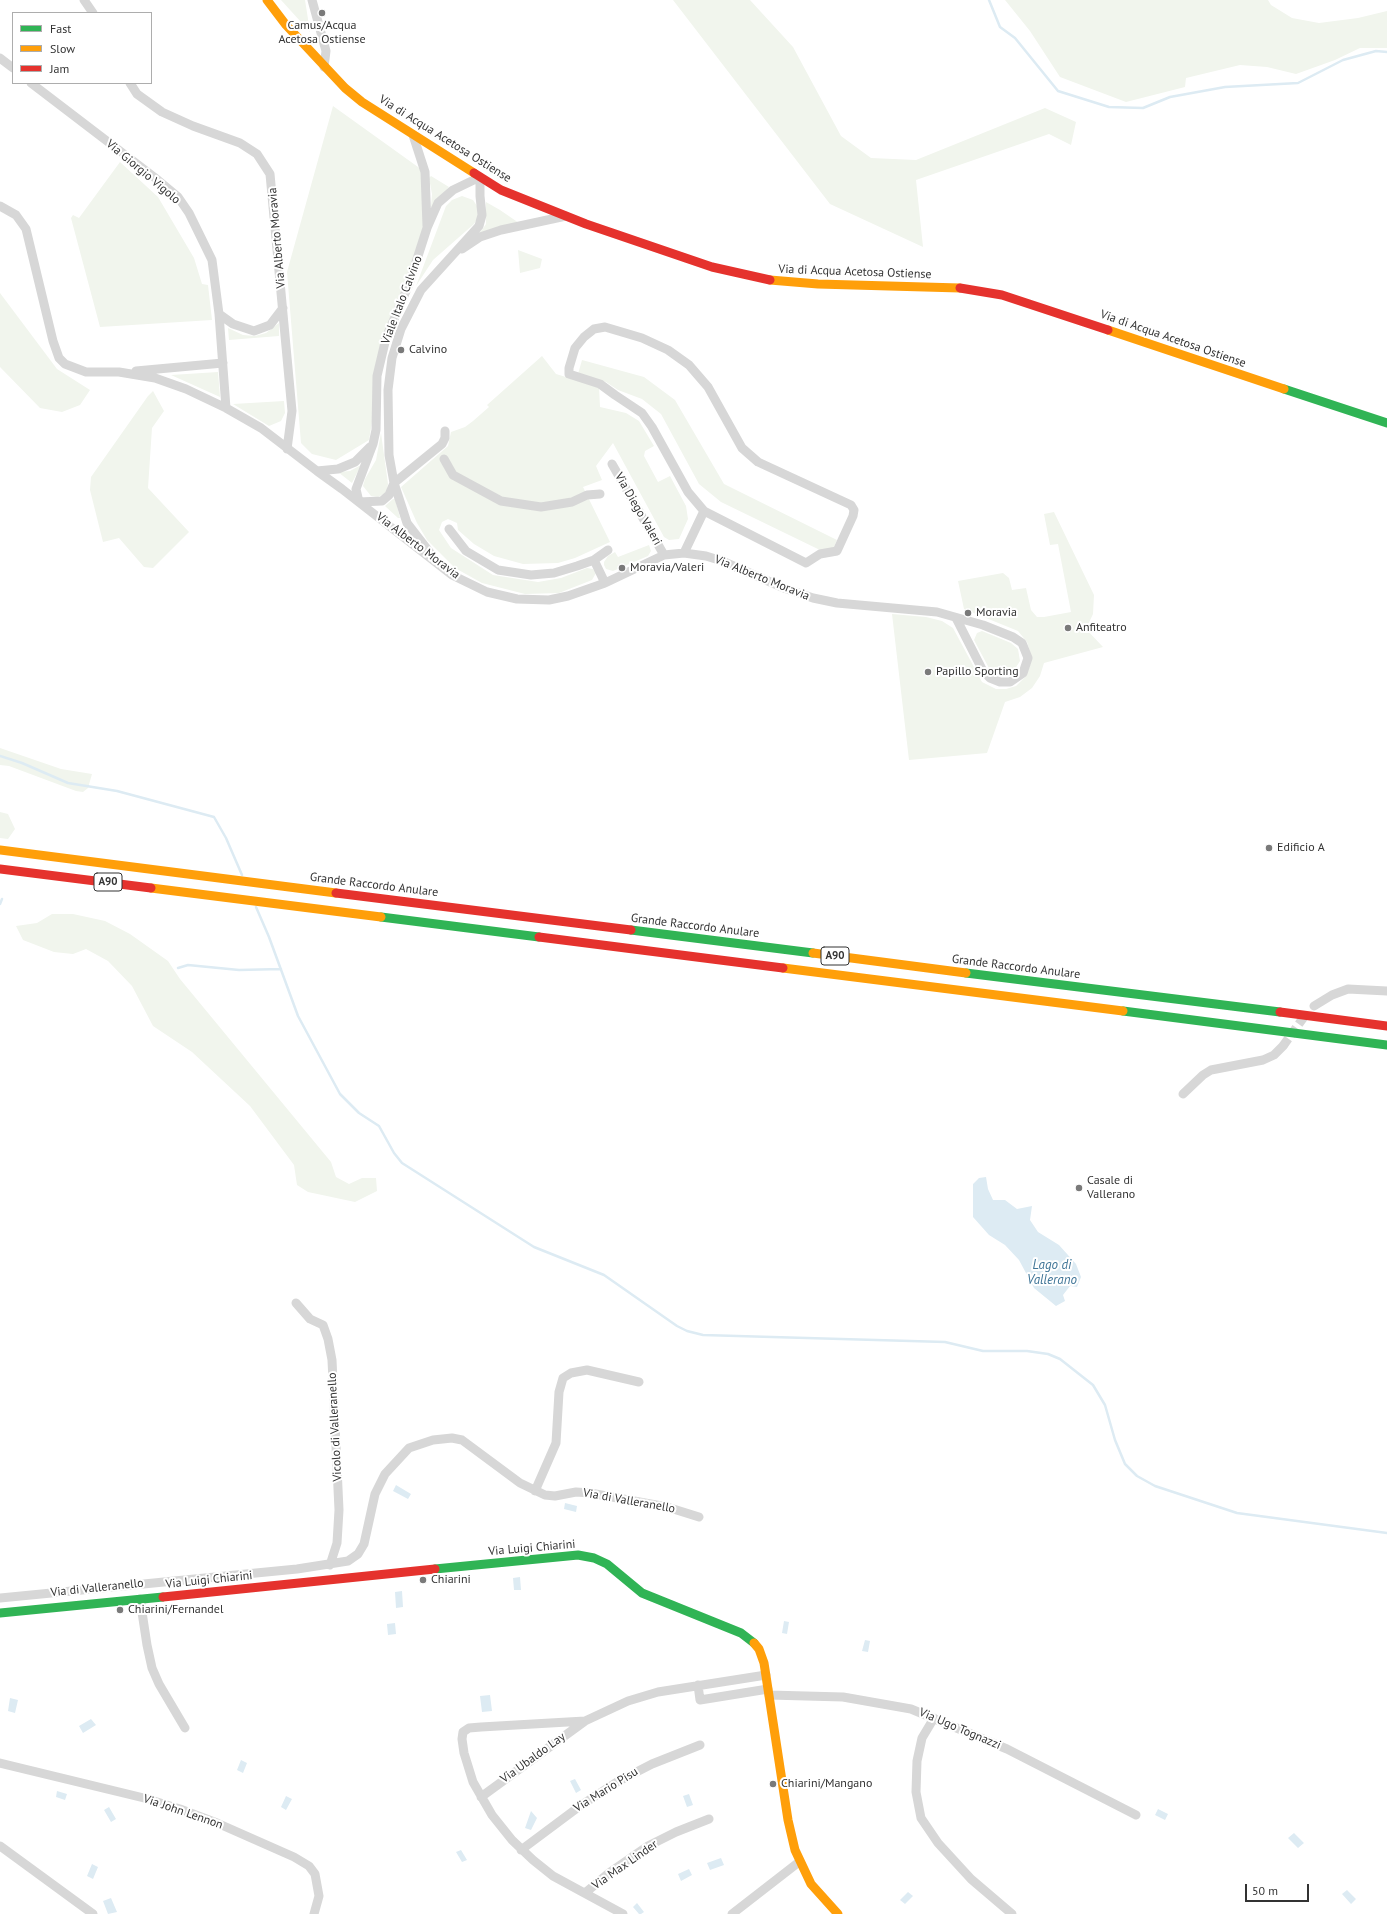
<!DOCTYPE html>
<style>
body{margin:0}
#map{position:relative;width:1387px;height:1914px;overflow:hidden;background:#fff;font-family:"PT Sans",sans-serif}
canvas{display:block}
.legend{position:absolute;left:12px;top:12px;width:140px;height:72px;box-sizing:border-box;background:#fff;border:1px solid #adadad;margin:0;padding:5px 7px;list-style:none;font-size:12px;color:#333}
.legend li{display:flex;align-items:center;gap:8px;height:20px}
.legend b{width:20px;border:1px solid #adadad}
.scale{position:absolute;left:1245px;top:1884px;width:64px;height:18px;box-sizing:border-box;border:2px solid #333;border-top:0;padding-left:5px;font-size:12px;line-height:14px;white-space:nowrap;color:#333;-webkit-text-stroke:3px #fff;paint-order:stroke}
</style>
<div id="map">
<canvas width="1387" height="1914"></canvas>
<ul class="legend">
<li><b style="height:5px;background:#30b455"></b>Fast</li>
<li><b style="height:5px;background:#ff9f0a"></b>Slow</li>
<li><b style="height:5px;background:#e5322d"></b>Jam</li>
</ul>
<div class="scale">50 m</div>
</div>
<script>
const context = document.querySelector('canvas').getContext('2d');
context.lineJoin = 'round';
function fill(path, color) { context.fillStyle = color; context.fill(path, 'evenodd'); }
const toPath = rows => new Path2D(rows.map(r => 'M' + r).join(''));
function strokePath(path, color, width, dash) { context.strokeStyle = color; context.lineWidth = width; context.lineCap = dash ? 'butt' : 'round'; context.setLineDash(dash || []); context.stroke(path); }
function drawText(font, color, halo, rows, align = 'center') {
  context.font = font + ' "PT Sans",sans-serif'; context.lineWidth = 4; context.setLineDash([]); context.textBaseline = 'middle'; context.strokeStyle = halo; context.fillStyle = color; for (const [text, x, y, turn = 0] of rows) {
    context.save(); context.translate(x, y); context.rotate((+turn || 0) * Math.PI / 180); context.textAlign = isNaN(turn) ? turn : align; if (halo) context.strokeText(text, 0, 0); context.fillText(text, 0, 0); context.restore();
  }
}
const green = toPath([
 [281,0,305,0,310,32],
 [673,0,750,0,793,47,841,136,871,158,916,160,1045,108,1076,122,1071,145,1049,134,916,180,923,247,830,204],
 [1005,0,1268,0,1271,5,1292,18,1319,23,1358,18,1387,11,1387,48,1360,48,1335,60,1296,74,1267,67,1240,65,1186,78,1185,87,1126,102,1060,77,1030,31],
 [333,106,425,172,425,240,386,338,369,440,336,460,312,454,301,443,287,272],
 [120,162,158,197,194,258,202,284,208,285,212,320,100,327,71,218,73,215,79,218],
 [431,176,449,187,434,207,431,207,432,194,429,178],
 [462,196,473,200,477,206,478,218,474,224,433,260,416,286,446,206,452,200],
 [486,202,500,210,519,223,472,238,482,230,486,224],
 [518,250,542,259,540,268,520,273],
 [0,293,57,369,90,390,80,405,62,412,40,408,0,367],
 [279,323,279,336,229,340,228,328,243,335,255,336,266,333],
 [542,356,556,374,599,387,600,407,626,413,639,421,654,446,645,451,644,456,658,482,670,476,686,506,688,519,679,539,669,540,664,537,613,443,596,466,602,480,583,487,610,542,575,558,558,563,523,564,494,556,474,544,458,530,457,523,448,519,442,522,439,530,451,548,493,575,538,582,561,578,587,568,593,569,596,573,592,580,559,593,525,594,482,583,455,568,427,540,417,523,401,487,448,446,451,432,465,427,473,421,489,407,487,405],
 [582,360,644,377,675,400,724,484,837,540,833,549,822,551,721,502,699,484,661,414,642,399,618,390,606,382,578,374],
 [218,372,220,397,171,375],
 [153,391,164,411,152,428,148,488,189,532,153,568,144,567,119,538,103,542,90,490,91,477,148,396],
 [284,401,285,413,281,421,269,426,233,404],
 [381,433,388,484,387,490,384,494,378,497,371,496,363,486,365,479,376,460],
 [361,465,352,483,338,472,350,471],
 [393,499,395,499,400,518,398,518,385,506],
 [1054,512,1094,595,1093,614,1086,629,1103,647,1044,663,1040,676,1032,688,1020,697,1005,702,987,753,909,760,892,614,926,617,942,621,953,628,982,682,996,689,1006,689,1016,686,1026,676,1030,666,1031,655,1027,642,1018,631,964,609,958,581,1003,573,1009,578,1012,590,1026,588,1031,610,1037,617,1044,617,1071,612,1058,544,1050,545,1044,514],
 [649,545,651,551,648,556,613,571,606,569,604,565,604,562,608,556,615,552,618,557],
 [982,631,1011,643,1018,649,1020,661,1013,672,1001,675,990,670,974,640,977,633],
 [0,748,61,769,92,774,88,788,83,792,76,791,9,766,0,765],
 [0,812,8,814,15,829,8,839,0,838],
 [52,914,73,914,105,921,130,934,168,961,180,979,331,1162,336,1177,349,1184,362,1178,376,1178,377,1191,355,1202,308,1192,297,1185,294,1165,250,1106,192,1052,153,1026,132,986,108,961,86,949,73,954,54,952,23,940,16,926,37,923]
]);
const water = toPath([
 [986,1177,988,1189,993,1200,1005,1200,1017,1209,1032,1206,1030,1220,1038,1232,1059,1245,1076,1264,1081,1277,1077,1287,1070,1286,1063,1295,1065,1301,1056,1306,1034,1288,1019,1260,1005,1245,989,1235,973,1217,973,1184,979,1178],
 [396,1485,411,1494,408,1499,393,1491],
 [565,1503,577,1506,576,1512,564,1509],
 [520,1577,521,1590,514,1590,513,1578],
 [402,1591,403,1607,396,1608,395,1592],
 [784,1621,789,1622,787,1634,782,1633],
 [395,1623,396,1634,388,1635,387,1624],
 [865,1640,870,1641,868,1652,862,1651],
 [490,1695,492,1711,482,1712,480,1696],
 [10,1698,18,1700,15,1713,8,1711],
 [91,1719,96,1725,83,1733,79,1726],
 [241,1760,247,1763,243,1773,237,1770],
 [575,1779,581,1790,576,1793,570,1781],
 [57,1791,67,1794,65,1800,56,1797],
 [689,1794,693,1805,687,1807,683,1796],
 [286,1796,292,1799,286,1810,281,1807],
 [109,1807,116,1819,111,1822,104,1810],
 [1158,1809,1168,1814,1165,1820,1155,1815],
 [531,1811,537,1818,531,1830,525,1828],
 [1294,1833,1304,1843,1298,1848,1288,1838],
 [461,1850,467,1860,462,1862,456,1852],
 [721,1858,724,1865,710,1870,707,1863],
 [92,1864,98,1867,93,1879,87,1876],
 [689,1869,692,1875,681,1881,678,1874],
 [1347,1890,1356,1899,1351,1904,1342,1894],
 [908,1892,913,1896,905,1904,900,1900],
 [111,1898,117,1912,108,1914,103,1901],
 [637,1903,644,1912,641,1914,639,1914,633,1907]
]);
const stream = toPath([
 [989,0,1000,27,1015,38,1058,91,1109,107,1143,108,1170,97,1225,87,1298,83,1343,60,1376,51,1387,52],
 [0,756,22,763,68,783,117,791,214,817,226,838,242,875],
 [0,904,2,899],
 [256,907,269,937,298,1016,340,1094,359,1113,379,1126,394,1153,402,1163,534,1247,604,1275,677,1326,687,1331,703,1335,945,1342,983,1351,1027,1351,1048,1354,1060,1359,1093,1385,1105,1405,1115,1440,1125,1464,1137,1476,1155,1486,1237,1513,1387,1533],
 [178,968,188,965,239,970,281,969]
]);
const streetTunnel = toPath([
 [1283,1046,1306,1014]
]);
const street = toPath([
 [84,0,93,13],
 [312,0,326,51,324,67],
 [0,58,13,68],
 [31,83,154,177,178,197,189,213,212,260,219,314,226,408],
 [130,83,137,94,162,112,193,126,240,143,257,154,270,174,292,411,287,449],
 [413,135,425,172,427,226],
 [0,206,16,215,26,229,53,341,59,358,65,364,86,372,119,372,155,378,186,389,226,408,261,428,317,471,342,489,452,575,487,592,517,599,549,600,568,596,605,583,664,555,684,553,706,556,722,561,784,588,813,598,837,603,937,612,983,625,1013,637,1022,643,1028,658,1023,673,1010,682,1000,682,990,678,983,671,956,618],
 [462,249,480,237,501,230,566,216],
 [219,314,233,324,254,331,270,325,283,308],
 [605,327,642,338,668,350,689,365,708,387,742,448,758,462,851,505,854,510,853,516,837,551,820,554,806,563,704,511,688,492,652,427,642,413,615,395,600,384,569,374,569,368,575,348,584,337,594,329,605,327],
 [136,371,223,363],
 [444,459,453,475,501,501,541,507,572,502,587,495,600,494],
 [612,464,664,555],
 [317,471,338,469,355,462,370,447],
 [359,502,356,489,373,444,376,430,377,376,386,338,409,284,427,228,438,203,453,190,480,177,480,196,482,215,479,226,421,290,401,329,392,358,388,390,389,455,394,483,407,523,431,554],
 [359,502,382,501,389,495,394,483,442,444,445,438,445,431],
 [449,529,466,551,498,570,531,575,554,573,577,566,594,560,608,550],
 [684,553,704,511],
 [594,560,605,583],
 [1314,1006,1332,995,1348,989,1387,991],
 [1183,1094,1203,1075,1211,1070,1263,1060,1274,1055,1283,1046],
 [296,1303,310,1319,323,1325,328,1339,332,1360,339,1510,337,1543,330,1565],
 [535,1491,556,1443,559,1392,563,1378,571,1373,587,1370,639,1382],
 [0,1598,297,1569,348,1561,358,1554,364,1544,375,1494,385,1474,409,1448,433,1440,452,1438,462,1440,520,1483,545,1495,555,1496,576,1492,590,1493,667,1507,699,1517],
 [140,1599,147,1645,152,1668,159,1684,185,1728],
 [698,1685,700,1700,768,1689],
 [769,1695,843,1697,911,1709,1007,1749,1136,1815],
 [934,1718,922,1738,917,1761,916,1792,921,1818,938,1843,971,1879,1012,1914],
 [0,1763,144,1798,180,1809,217,1823,294,1857,309,1866,315,1874,319,1896,314,1914],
 [481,1797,585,1721],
 [0,1846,93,1914],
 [521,1850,580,1806,617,1782,652,1764,700,1745],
 [585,1893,609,1873,648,1846,676,1832,709,1819],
 [623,1914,553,1876,533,1860,512,1840,492,1815,473,1782,464,1753,462,1739,463,1732,469,1728,481,1727,585,1721,628,1701,658,1692,766,1675],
 [732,1914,799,1862]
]);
const fast = toPath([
 [1284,389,1387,423],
 [381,917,539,937],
 [631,930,813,953],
 [966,973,1280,1012],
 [1123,1011,1387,1045],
 [435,1569,578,1555,594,1558,607,1564,642,1593,741,1633,754,1643],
 [0,1613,163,1597]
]);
const slow = toPath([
 [267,0,286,25,345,88,362,102,474,173],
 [770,280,818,284,960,288],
 [1108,330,1284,389],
 [0,850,336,893],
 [151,888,381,917],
 [813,953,966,973],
 [783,968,1123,1011],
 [754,1643,759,1649,764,1663,788,1820,795,1850,811,1884,838,1914]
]);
const jam = toPath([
 [474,173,501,190,586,224,712,267,770,280],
 [960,288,1002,295,1108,330],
 [0,869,151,888],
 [336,893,631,930],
 [539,937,783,968],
 [1280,1012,1387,1026],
 [163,1597,435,1569]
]);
const markers = [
 [322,13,4,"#7a7a7a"],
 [401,350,4,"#7a7a7a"],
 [622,568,4,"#7a7a7a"],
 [968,613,4,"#7a7a7a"],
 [1068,628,4,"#7a7a7a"],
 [928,672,4,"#7a7a7a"],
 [1269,848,4,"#7a7a7a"],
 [1079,1188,4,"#7a7a7a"],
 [423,1580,4,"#7a7a7a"],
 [120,1610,4,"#7a7a7a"],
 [773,1784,4,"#7a7a7a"]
];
const shields = [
 [108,882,28],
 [835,956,28]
];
const shieldNames = [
 ["A90",108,882],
 ["A90",835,956]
];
const poiNames = [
 ["Camus/Acqua",322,26,"center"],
 ["Acetosa Ostiense",322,40,"center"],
 ["Calvino",409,350],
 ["Moravia/Valeri",630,568],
 ["Moravia",976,613],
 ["Anfiteatro",1076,628],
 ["Papillo Sporting",936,672],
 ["Edificio A",1277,848],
 ["Casale di",1087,1181],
 ["Vallerano",1087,1195],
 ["Chiarini",431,1580],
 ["Chiarini/Fernandel",128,1610],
 ["Chiarini/Mangano",781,1784]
];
const streetNames = [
 ["Via di Acqua Acetosa Ostiense",445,139,32],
 ["Via Giorgio Vigolo",143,172,40],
 ["Via Alberto Moravia",277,238,-95],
 ["Via di Acqua Acetosa Ostiense",855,272,2],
 ["Viale Italo Calvino",402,300,-69],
 ["Via di Acqua Acetosa Ostiense",1173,339,19],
 ["Via Diego Valeri",638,509,60],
 ["Via Alberto Moravia",418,546,37],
 ["Via Alberto Moravia",762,578,22],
 ["Grande Raccordo Anulare",374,885,7],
 ["Grande Raccordo Anulare",695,926,7],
 ["Grande Raccordo Anulare",1016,967,7],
 ["Vicolo di Valleranello",335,1427,-93],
 ["Via di Valleranello",629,1501,10],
 ["Via Luigi Chiarini",532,1548,-5],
 ["Via Luigi Chiarini",209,1580,-6],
 ["Via di Valleranello",97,1588,-6],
 ["Via Ugo Tognazzi",960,1729,23],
 ["Via Ubaldo Lay",533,1758,-36],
 ["Via Mario Pisu",606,1790,-32],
 ["Via John Lennon",183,1812,19],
 ["Via Max Linder",625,1865,-35]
];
const waterNames = [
 ["Lago di",1052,1265],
 ["Vallerano",1052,1280]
];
fill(green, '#f1f5ed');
fill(water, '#ddebf3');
strokePath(stream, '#ddebf3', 2.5);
strokePath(streetTunnel, '#d6d6d6', 9, [9, 4.5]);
strokePath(street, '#d7d7d7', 9);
strokePath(fast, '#30b455', 9);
strokePath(slow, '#ff9f0a', 9);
strokePath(jam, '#e5322d', 9);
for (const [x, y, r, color] of markers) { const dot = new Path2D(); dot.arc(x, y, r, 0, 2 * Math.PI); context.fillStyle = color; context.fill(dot); strokePath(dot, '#fff', 1.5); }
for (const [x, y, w] of shields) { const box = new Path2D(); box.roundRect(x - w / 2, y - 9, w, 18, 3); context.fillStyle = '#fff'; context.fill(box); strokePath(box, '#333', 1); }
drawText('bold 11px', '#333', null, shieldNames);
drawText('12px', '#333', '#fff', poiNames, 'left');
drawText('12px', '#333', '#fff', streetNames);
drawText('italic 13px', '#3f7597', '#fff', waterNames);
</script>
